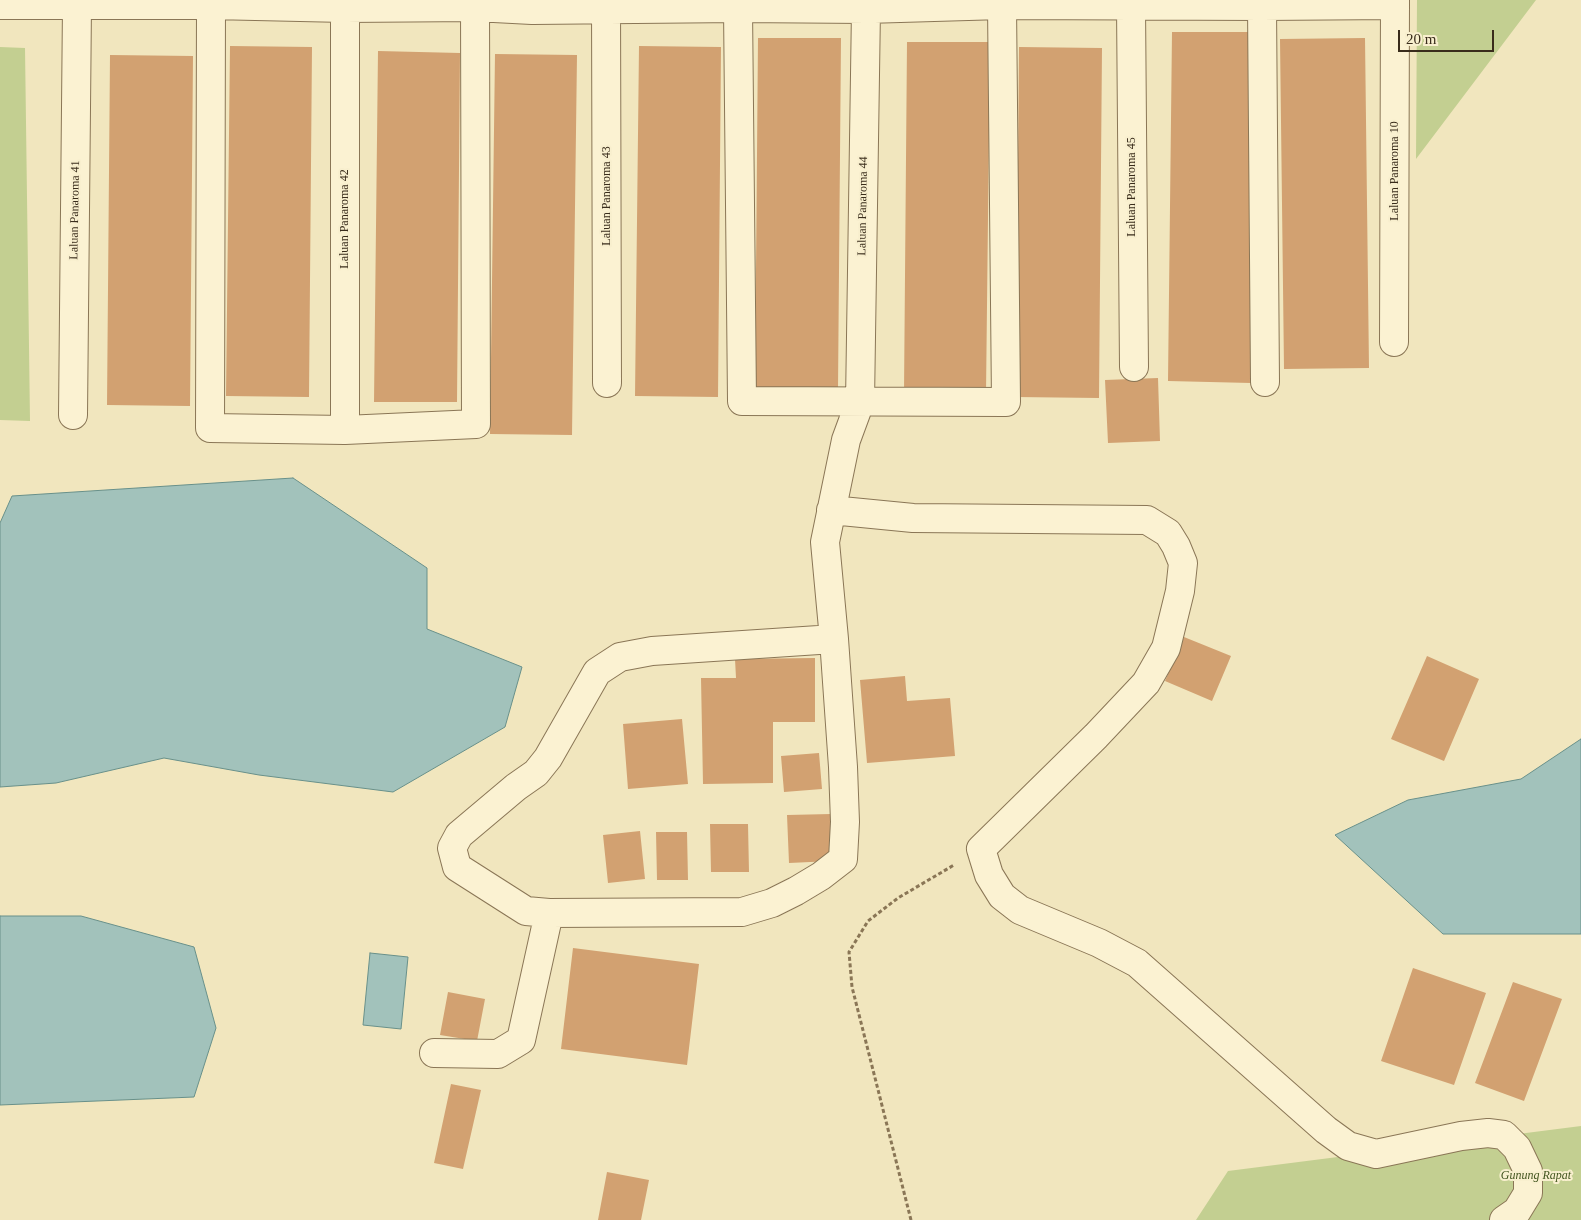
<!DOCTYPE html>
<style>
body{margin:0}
#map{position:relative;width:1581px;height:1220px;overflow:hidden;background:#f1e6be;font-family:"Times New Roman",serif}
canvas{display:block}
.scale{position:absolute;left:1398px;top:30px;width:96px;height:22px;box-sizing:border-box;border:2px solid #392c1b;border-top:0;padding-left:6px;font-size:15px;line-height:18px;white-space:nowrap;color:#392c1b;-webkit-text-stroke:4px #f8efce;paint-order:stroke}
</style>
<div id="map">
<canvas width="1581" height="1220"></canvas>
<div class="scale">20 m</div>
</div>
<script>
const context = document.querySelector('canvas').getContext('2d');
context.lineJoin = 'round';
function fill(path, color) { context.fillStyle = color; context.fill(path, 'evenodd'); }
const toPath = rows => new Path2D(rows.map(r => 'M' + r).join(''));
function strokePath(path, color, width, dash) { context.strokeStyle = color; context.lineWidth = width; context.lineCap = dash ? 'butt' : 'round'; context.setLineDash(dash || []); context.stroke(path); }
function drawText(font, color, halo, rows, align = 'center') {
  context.font = font + ' "Times New Roman",serif'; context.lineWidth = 4; context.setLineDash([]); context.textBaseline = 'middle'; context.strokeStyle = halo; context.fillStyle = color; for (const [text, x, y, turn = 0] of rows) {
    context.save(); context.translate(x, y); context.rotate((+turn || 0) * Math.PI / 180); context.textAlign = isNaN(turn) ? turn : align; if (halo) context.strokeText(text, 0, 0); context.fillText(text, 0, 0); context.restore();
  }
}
const green = toPath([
 [1417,0,1536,0,1416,159],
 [0,47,25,48,30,421,0,420],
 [1581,1126,1581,1220,1196,1220,1228,1171]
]);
const water = toPath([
 [293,478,427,568,427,629,522,667,505,727,393,792,259,775,164,758,56,783,0,787,0,523,12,496,293,478],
 [1581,739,1581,934,1443,934,1335,835,1408,800,1521,779,1581,739],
 [0,916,81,916,194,947,216,1028,194,1097,0,1105,0,916],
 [370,953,408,957,401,1029,363,1025,370,953]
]);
const building = toPath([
 [1172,32,1254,32,1251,383,1168,381],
 [758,38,841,38,838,388,755,387],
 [1365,38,1369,368,1284,369,1280,39],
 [907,42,990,42,986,393,904,392],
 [230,46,312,47,309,397,226,396],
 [639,46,721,47,718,397,635,396],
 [1019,47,1102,48,1099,398,1016,397],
 [378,51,460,53,457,402,374,402],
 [495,54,577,55,572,435,490,434],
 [110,55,193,56,190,406,107,405],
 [1158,378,1160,441,1108,443,1105,380],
 [1184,637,1231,656,1212,701,1165,681],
 [1427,656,1479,679,1444,761,1391,739],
 [815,658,815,722,773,722,773,783,703,784,701,678,736,678,735,659],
 [905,676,907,701,950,698,955,756,867,763,860,680],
 [682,719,688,784,628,789,623,724],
 [819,753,822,789,784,792,781,756],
 [831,814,832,861,789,863,787,815],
 [710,824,748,824,749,872,711,872],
 [640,831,645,879,608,883,603,835],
 [656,832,687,832,688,880,657,880],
 [573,948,699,964,687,1065,561,1049],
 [1413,968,1486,993,1454,1085,1381,1061],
 [1513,982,1562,999,1524,1101,1475,1083],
 [448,992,485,999,477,1041,440,1035],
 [451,1084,481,1090,463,1169,434,1163],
 [607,1172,649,1180,641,1220,598,1220]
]);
const path = toPath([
 [911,1220,852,987,849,952,868,921,898,898,954,865]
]);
const minor = toPath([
 [345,0,345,430],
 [606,0,607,383],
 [0,5,211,5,345,8,475,7,532,10,738,8,866,9,1002,5,1262,6,1395,5],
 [211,5,210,428,345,430,476,424,475,0],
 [1131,6,1134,367],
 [1262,6,1265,382],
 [738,8,742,401,1006,402,1002,5],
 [1394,342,1395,0],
 [73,415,77,5],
 [831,510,913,518,1147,520,1168,533,1176,546,1183,563,1180,591,1166,648,1146,683,1096,736,981,849,989,875,1002,896,1020,910,1099,943,1137,963,1326,1130,1348,1146,1376,1154,1461,1136,1488,1133,1504,1135,1517,1148,1528,1171,1528,1193,1517,1211,1504,1220],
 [834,639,652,651,620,657,597,672,548,758,536,773,516,787,459,835,452,848,457,867,526,911,549,913,742,912,772,903,796,891,821,876,843,859,845,822,843,767,834,639,825,542,846,440,860,402,866,9],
 [434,1053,498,1054,521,1040,549,913]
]);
const streetNames = [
 ["Laluan Panaroma 10",1395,171,-90],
 ["Laluan Panaroma 45",1132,187,-90],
 ["Laluan Panaroma 43",607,196,-90],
 ["Laluan Panaroma 44",863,206,-89],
 ["Laluan Panaroma 41",75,210,-89],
 ["Laluan Panaroma 42",345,219,-90]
];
const parkNames = [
 ["Gunung Rapat",1536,1176]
];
fill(green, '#c3cf91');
fill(water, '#a2c2bb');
strokePath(water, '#68908a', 1);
fill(building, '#d2a171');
strokePath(minor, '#8a7656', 30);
strokePath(path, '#8a7656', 3, [4, 2.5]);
strokePath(minor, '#fbf2d2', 28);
drawText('12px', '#392c1b', '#f8efce', streetNames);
drawText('italic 12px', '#445620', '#f8efce', parkNames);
</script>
